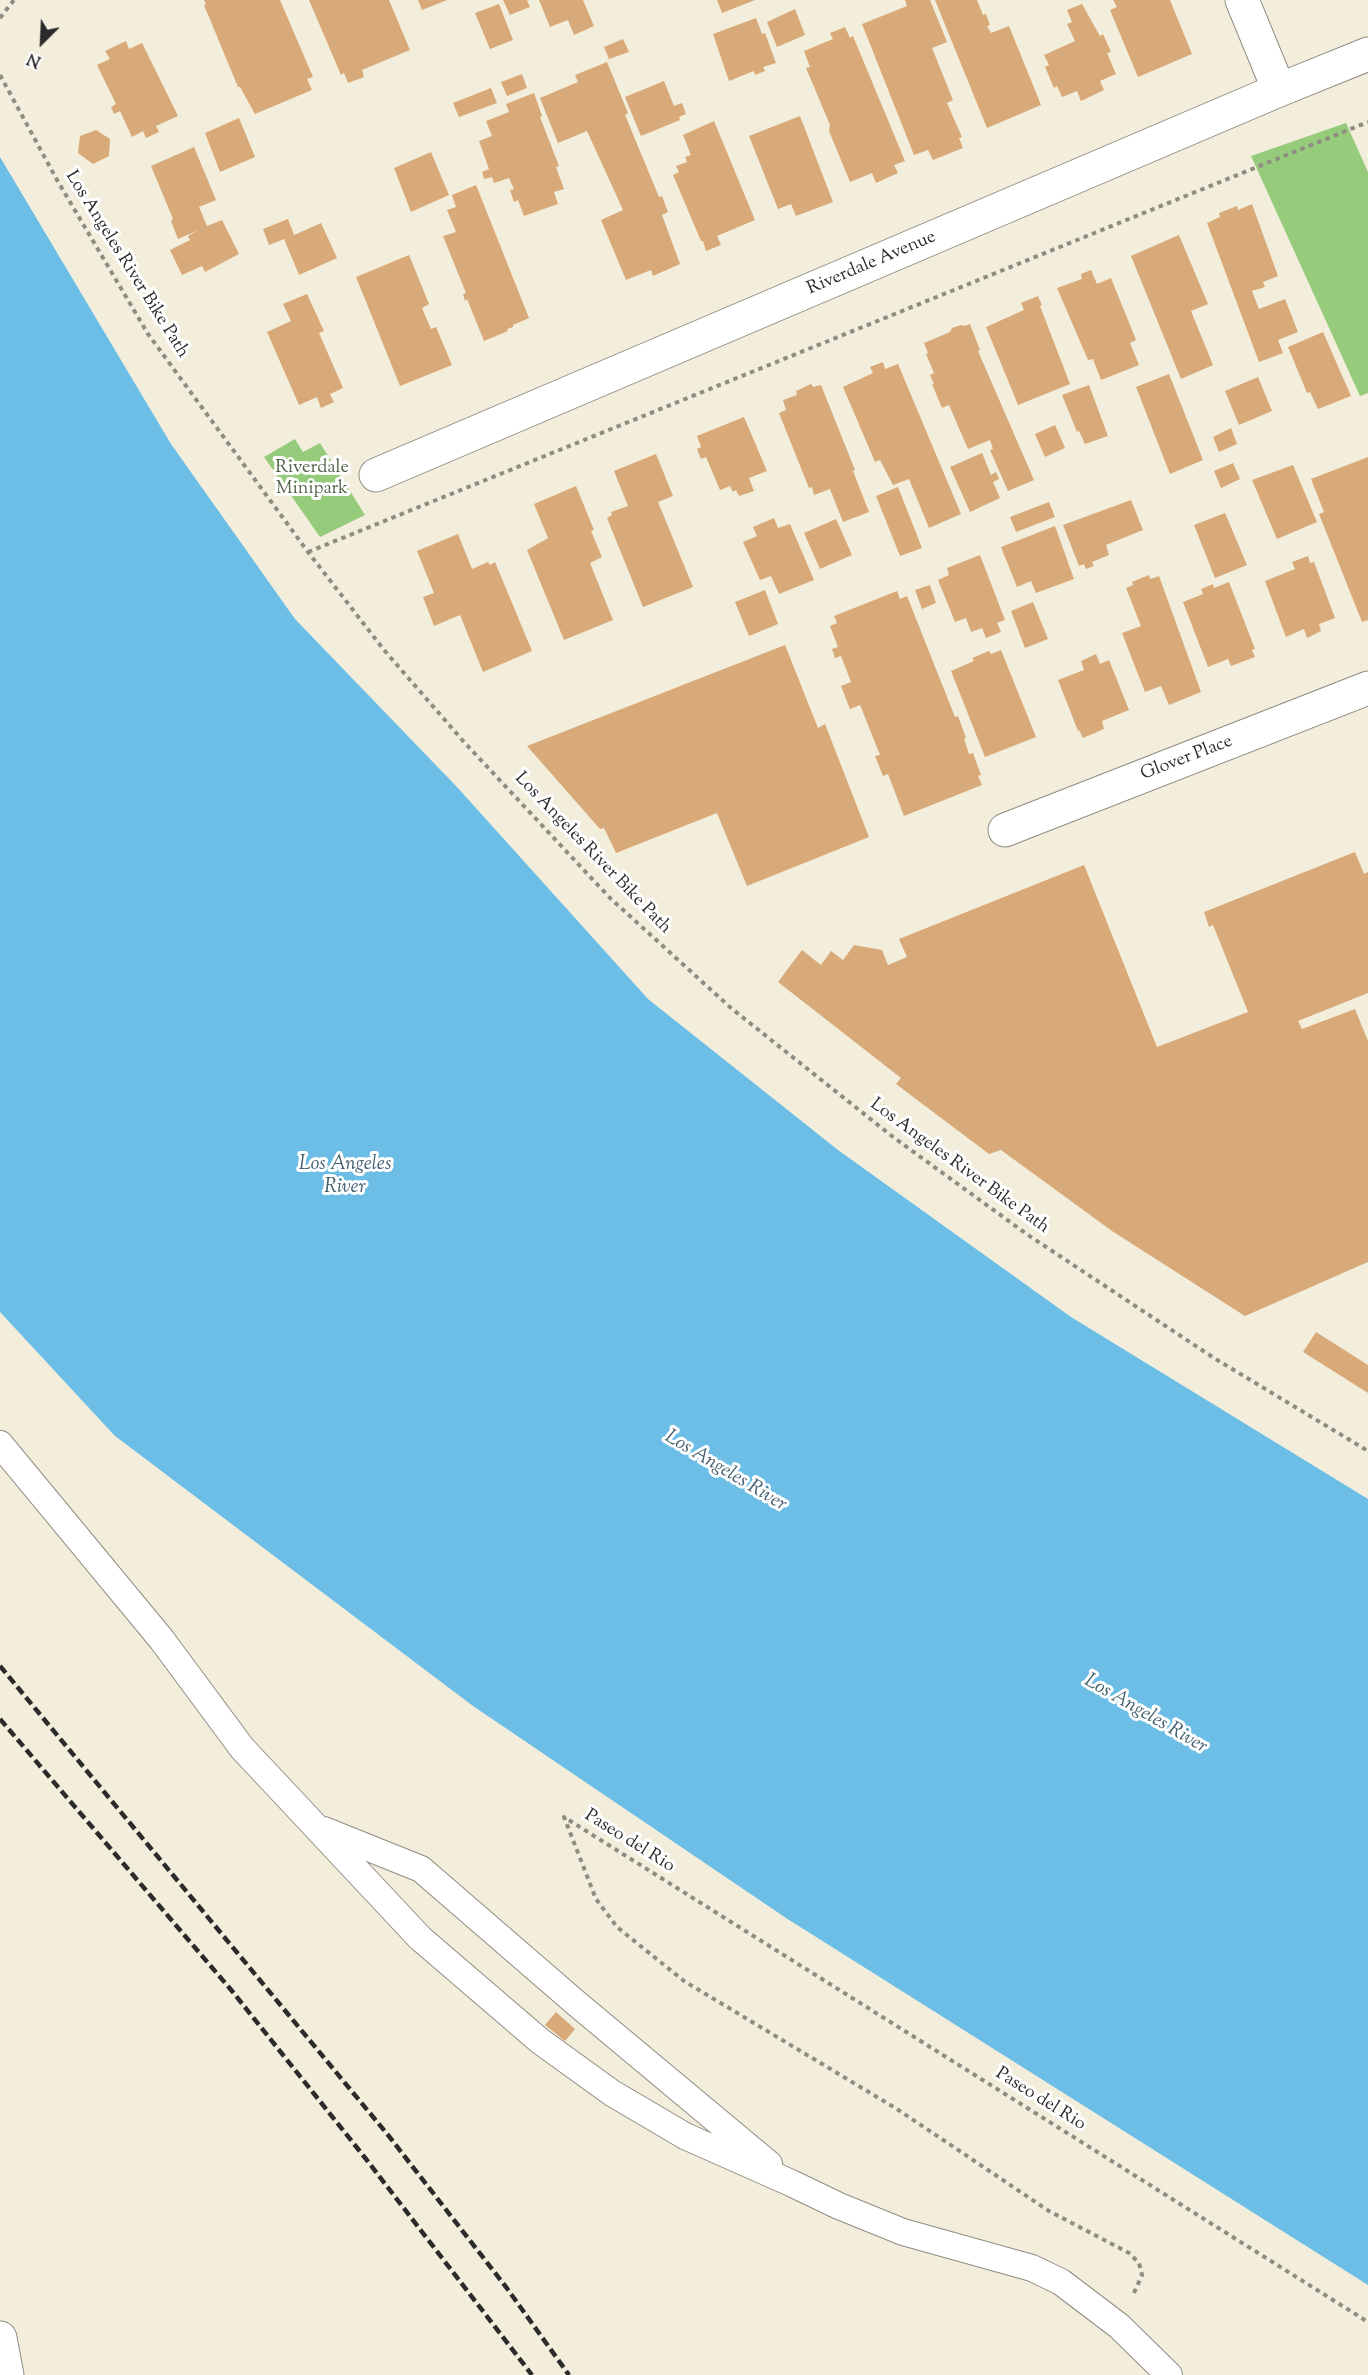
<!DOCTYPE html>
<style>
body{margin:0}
#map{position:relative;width:1368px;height:2375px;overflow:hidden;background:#f3eedb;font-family:"Sorts Mill Goudy",serif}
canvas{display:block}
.north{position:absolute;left:12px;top:12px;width:60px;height:60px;-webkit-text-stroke:4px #fff;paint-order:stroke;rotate:204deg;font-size:16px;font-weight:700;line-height:24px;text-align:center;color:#2b2b2b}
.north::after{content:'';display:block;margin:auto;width:21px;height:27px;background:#2b2b2b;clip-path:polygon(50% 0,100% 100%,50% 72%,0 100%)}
</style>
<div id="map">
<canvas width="1368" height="2375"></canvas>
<div class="north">N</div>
</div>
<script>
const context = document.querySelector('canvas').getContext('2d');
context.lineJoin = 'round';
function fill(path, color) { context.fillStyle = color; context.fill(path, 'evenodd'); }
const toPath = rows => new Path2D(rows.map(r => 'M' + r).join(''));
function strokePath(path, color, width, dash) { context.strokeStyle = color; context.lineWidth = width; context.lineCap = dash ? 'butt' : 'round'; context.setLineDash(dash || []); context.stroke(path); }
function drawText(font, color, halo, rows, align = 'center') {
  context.font = font + ' "Sorts Mill Goudy",serif'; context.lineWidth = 6; context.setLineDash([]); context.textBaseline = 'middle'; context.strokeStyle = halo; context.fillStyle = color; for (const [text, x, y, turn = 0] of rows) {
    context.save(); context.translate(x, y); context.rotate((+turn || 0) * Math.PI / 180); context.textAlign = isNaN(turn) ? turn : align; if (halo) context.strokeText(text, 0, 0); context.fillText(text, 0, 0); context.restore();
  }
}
const green = toPath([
 [1346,123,1368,172,1368,393,1360,396,1251,156],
 [295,439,303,452,320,443,365,515,320,537,264,457]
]);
const water = toPath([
 [0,157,171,444,295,619,457,787,648,999,838,1150,1071,1317,1368,1499,1368,2285,786,1918,473,1706,115,1436,0,1312]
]);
const building = toPath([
 [204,0,280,0,313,77,307,79,312,90,255,114,240,87,238,87,204,5,206,4],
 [309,0,389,0,410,50,362,70,364,77,348,83,344,73,341,75],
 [418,0,447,0,422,10],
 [503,0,527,0,530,7,510,15],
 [539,0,583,0,594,26,574,35,568,20,550,27],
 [717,0,755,0,722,13],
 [905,0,930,0,947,42,932,48,953,100,947,103,962,137,959,138,963,148,933,160,928,150,914,155,862,24,907,6],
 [935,0,977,0,983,15,986,14,990,25,987,26,991,33,1009,26,1041,105,987,128],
 [1113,0,1170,0,1192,54,1138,77,1110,10,1117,7],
 [499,4,513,40,490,49,475,13],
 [1082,4,1100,36,1103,34,1111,52,1107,53,1116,74,1100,81,1104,90,1081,101,1077,91,1062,97,1057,86,1054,88,1045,67,1049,65,1044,55,1075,41,1067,24,1072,22,1067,10],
 [795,9,805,35,777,47,767,22],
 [756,18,762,34,765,33,776,63,763,67,765,71,755,75,754,71,729,81,713,34],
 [845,27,850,38,853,36,905,161,894,165,898,173,876,183,872,173,850,182,829,131,830,125,806,68,810,67,804,51,833,39,830,33],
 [623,39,629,52,609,59,604,47],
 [126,41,129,49,142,43,178,116,156,126,159,132,146,138,143,131,132,137,120,111,114,114,111,107,116,104,97,65,110,59,105,51],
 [607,62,628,113,625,115,659,197,662,196,668,212,662,215,680,264,653,276,651,270,626,280,601,220,623,210,587,131,558,143,540,98,578,82,575,75],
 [522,74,527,88,507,96,501,82],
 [664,81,674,106,682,103,686,114,679,117,680,120,641,136,625,97],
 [491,88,497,103,459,117,453,103],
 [534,93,542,116,540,117,559,166,556,167,564,189,554,192,558,204,524,216,518,200,514,202,510,190,514,189,509,178,494,183,492,177,484,179,482,172,489,169,479,141,492,136,486,121,509,112,506,104],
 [800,116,833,202,796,216,791,204,778,209,749,136],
 [239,118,255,157,220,172,205,133],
 [714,121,755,220,717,236,721,245,706,251,703,241,701,241,673,175,679,172,676,166,687,162,685,157,691,155,683,135],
 [96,130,110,139,109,156,93,164,78,153,80,136],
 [194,147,216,200,199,207,207,226,222,220,239,254,205,272,202,266,182,275,170,250,190,240,188,236,199,230,178,239,171,221,173,219,151,166],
 [431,152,449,195,411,212,394,168],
 [476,185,529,318,513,325,513,327,507,329,508,331,484,341,467,299,465,301,463,294,466,293,443,236,456,232,447,210,456,207,452,195],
 [1252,204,1278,276,1263,282,1265,287,1252,291,1259,309,1285,299,1298,332,1278,340,1283,353,1259,362,1207,223,1220,217,1219,213,1237,206,1238,210],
 [288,219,294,235,321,223,337,258,299,275,284,239,269,245,263,229],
 [1179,235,1208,304,1191,311,1213,365,1181,379,1131,256],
 [409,255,429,304,422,308,431,329,436,327,452,365,400,386,356,277],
 [1091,270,1097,284,1111,278,1136,340,1130,343,1139,365,1101,380,1093,359,1088,360,1057,288,1082,279,1081,274],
 [307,294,324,331,319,333,343,388,330,394,334,402,321,408,317,397,299,405,267,332,291,321,283,304],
 [1038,296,1042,305,1040,306,1070,384,1018,405,986,327,1024,310,1021,303],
 [970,324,980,350,978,351,1034,480,1008,491,990,450,993,449,990,440,968,449,949,405,942,408,932,384,934,384,930,375,934,373,926,354,928,353,924,343,950,332,952,328,961,325,965,326],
 [1323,332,1351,396,1318,409,1310,392,1307,393,1288,347],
 [883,362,885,369,898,364,961,514,929,528,909,479,893,485,880,460,875,462,843,387,873,373,870,367],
 [1169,374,1203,460,1170,474,1136,387],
 [1258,377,1272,411,1239,425,1225,391],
 [811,384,813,387,821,385,855,470,853,471,869,512,843,522,830,489,814,495,812,487,809,488,779,413,786,410,783,400,797,395,796,391],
 [1089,385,1108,436,1085,444,1079,431,1077,432,1062,395],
 [744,417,767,471,749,478,754,491,739,496,736,490,733,492,730,486,720,490,706,457,701,459,697,449,701,447,697,436],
 [1055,425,1065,448,1045,457,1035,434],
 [1231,428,1237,444,1219,452,1213,437],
 [982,453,991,475,996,472,999,479,993,482,1000,498,970,512,950,467],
 [656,454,673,496,658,502,693,587,643,607,607,518,612,515,611,512,628,506,614,471],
 [1368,457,1368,620,1362,622,1319,514,1324,512,1311,479],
 [1233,463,1240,479,1221,488,1214,471],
 [1293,465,1317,522,1277,539,1252,480],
 [576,486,594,530,591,531,602,557,590,563,613,620,564,640,527,550,548,538,534,504],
 [898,487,922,548,900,556,876,496],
 [1131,500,1143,530,1106,545,1109,555,1092,562,1094,566,1086,569,1084,564,1079,566,1063,525],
 [1049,502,1055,517,1016,532,1010,517],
 [1225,513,1247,565,1215,578,1194,525],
 [774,518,778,528,790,524,814,580,779,594,771,576,760,580,743,542,757,536,753,527],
 [836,519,852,555,820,569,804,533],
 [1055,526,1074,579,1036,593,1031,581,1017,587,1001,547],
 [458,534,472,569,488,562,490,565,495,562,532,651,483,672,460,615,434,626,423,597,434,593,417,551],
 [980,555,1005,620,997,623,1001,632,986,638,982,628,971,632,966,618,955,622,938,580,949,575,947,568],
 [1308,556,1310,563,1314,562,1335,618,1319,624,1321,631,1307,638,1304,629,1286,637,1265,581,1295,569,1292,562],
 [1149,575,1150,579,1159,576,1201,692,1169,705,1161,686,1145,692,1122,633,1141,626,1126,588,1133,585,1132,582],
 [1229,582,1255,649,1252,650,1255,657,1231,666,1228,659,1208,667,1183,602,1203,594,1201,589,1213,584,1214,588],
 [930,585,936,603,922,609,915,590],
 [765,590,778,624,749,636,735,602],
 [897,591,900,599,907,596,955,717,958,716,966,738,964,739,969,754,973,753,981,775,978,776,982,785,904,816,888,774,883,776,875,756,880,755,860,705,850,709,841,686,851,682,841,656,835,658,832,649,838,647,830,626,837,623,834,616],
 [1033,602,1048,639,1025,648,1011,611],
 [785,645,818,728,825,724,869,837,747,886,717,813,616,853,604,828,600,829,527,746],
 [1001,650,1036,737,985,757,951,671,974,661,972,658,989,651,991,654],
 [1096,654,1100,664,1109,660,1129,710,1102,721,1104,729,1083,738,1079,730,1078,731,1058,680,1084,670,1081,661],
 [1355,852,1364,874,1368,872,1368,993,1298,1021,1302,1029,1355,1009,1368,1041,1368,1262,1245,1316,1112,1231,1001,1150,989,1154,896,1084,901,1078,778,982,802,950,821,965,831,951,843,960,854,945,882,950,888,965,907,957,899,939,1084,865,1157,1047,1248,1012,1213,925,1209,927,1204,912],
 [1316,1332,1368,1365,1368,1393,1303,1352],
 [556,2012,575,2029,565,2041,545,2025]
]);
const path = toPath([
 [0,18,14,0],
 [0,75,57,180,148,334,308,552,384,650,464,742,610,898,731,1008,893,1137,1028,1235,1214,1358,1368,1451],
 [308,552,1368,122],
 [1134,2293,1142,2275,1139,2263,1129,2253,1049,2211,897,2109,684,1981,617,1927,596,1899,564,1817,1368,2322]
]);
const lane = toPath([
 [0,1444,162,1640,242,1748,420,1938,540,2041,612,2093,685,2136,791,2183,839,2206,903,2232,1032,2268,1061,2282,1119,2326,1169,2375],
 [324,1830,421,1869,576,2003,769,2164]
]);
const street = toPath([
 [1242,0,1279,90],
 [376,475,1279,90,1368,54],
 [1005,830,1368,688],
 [0,2338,7,2375]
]);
const rail = toPath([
 [0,1666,388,2135,506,2287,569,2375],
 [0,1719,232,1991,366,2159,532,2375]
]);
const streetNames = [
 ["Riverdale Avenue",872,264,-23],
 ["Los Angeles River Bike Path",126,265,58],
 ["Glover Place",1187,759,-21],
 ["Los Angeles River Bike Path",592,854,46],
 ["Los Angeles River Bike Path",959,1167,36],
 ["Paseo del Rio",629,1842,32],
 ["Paseo del Rio",1040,2100,32]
];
const parkNames = [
 ["Riverdale",312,469],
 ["Minipark",312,490]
];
const waterNames = [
 ["Los Angeles",345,1166],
 ["River",345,1189],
 ["Los Angeles River",725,1472,31],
 ["Los Angeles River",1145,1715,30]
];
fill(green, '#96cb7c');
fill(water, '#6cbee7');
fill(building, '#d8a979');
strokePath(lane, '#8f8c83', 28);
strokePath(street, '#8f8c83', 35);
strokePath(path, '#8f8c83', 4, [4.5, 4.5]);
strokePath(lane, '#fff', 26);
strokePath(street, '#fff', 33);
strokePath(rail, '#2b2b2b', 4.5, [9, 4.5]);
drawText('18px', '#2b2b2b', '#fff', streetNames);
drawText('18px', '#506347', '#fff', parkNames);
drawText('italic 20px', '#425e6d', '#fff', waterNames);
</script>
